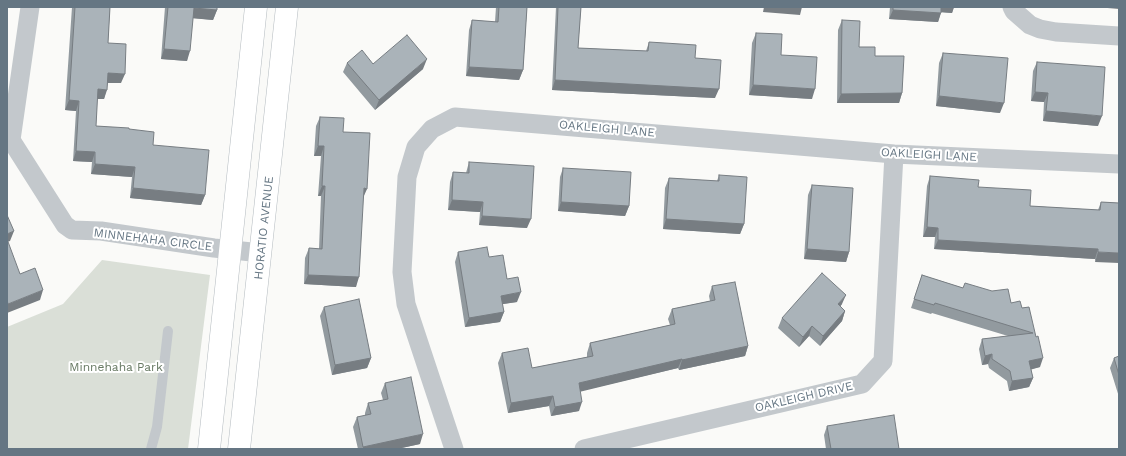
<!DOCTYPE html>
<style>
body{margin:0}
#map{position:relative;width:1126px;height:456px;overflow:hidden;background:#fafaf8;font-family:"Work Sans",sans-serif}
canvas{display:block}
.frame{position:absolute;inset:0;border:8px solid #657683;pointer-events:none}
</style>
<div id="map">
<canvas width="1126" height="456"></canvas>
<div class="frame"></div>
</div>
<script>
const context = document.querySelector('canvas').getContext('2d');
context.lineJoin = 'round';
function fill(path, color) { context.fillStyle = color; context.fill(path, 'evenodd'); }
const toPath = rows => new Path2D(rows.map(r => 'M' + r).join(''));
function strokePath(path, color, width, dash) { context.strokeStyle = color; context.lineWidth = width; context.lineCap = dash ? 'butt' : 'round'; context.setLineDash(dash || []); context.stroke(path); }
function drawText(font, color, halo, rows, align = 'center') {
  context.font = font + ' "Work Sans",sans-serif'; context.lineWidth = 4; context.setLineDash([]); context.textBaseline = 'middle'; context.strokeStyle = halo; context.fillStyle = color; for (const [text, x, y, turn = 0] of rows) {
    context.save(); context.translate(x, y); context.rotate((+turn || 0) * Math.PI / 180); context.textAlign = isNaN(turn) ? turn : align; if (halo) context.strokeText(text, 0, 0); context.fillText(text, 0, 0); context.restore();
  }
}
const green = toPath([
 [102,260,210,275,188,449,7,449,7,327,63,304]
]);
const lane = toPath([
 [151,449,157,427,168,331]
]);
const street = toPath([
 [1012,7,1014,11,1030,25,1040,29,1056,32,1119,36],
 [7,135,11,140,65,225,72,230,101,231,214,248,261,253],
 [11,140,30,7],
 [454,449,406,304,402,272,407,177,416,147,432,129,455,117,894,154,1119,164],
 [584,449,862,384,883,361,894,154]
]);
const secondary = toPath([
 [209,449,256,7],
 [239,449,287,7]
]);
const wall = toPath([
 [72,7,110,7,108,43,121,83,108,83,104,99,97,99,96,126,129,129,153,145,205,195,201,205,130,198,132,177,91,174,92,162,73,161,76,111,65,110],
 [165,7,217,7,217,10,213,20,193,18,187,61,161,59],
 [496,7,527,7,523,70,519,80,466,76,469,30,472,20,495,22],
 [556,7,581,7,578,48,646,51,649,42,695,58,715,98,552,90],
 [890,7,954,7,952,13,941,12,938,22,889,19],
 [842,20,859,47,875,56,902,93,899,103,837,103,838,30],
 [756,33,781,55,812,99,749,95,752,43],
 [943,53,1000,113,936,106,939,63],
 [1037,62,1098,126,1043,121,1044,102,1031,101,1033,71],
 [347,63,373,64,423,69,375,110,343,72],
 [320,117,343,132,363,198,356,287,304,284,305,258,309,248,319,249,321,196,318,196,321,156,314,156,316,126],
 [469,162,527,228,479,225,480,212,448,210,450,182,453,172,466,173],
 [563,168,629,206,625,216,558,211,560,177],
 [719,175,744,224,740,234,663,229,665,188,669,178,717,181],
 [930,176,978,187,1030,206,1098,210,1101,202,1119,203,1095,262,1095,259,934,249,935,237,923,237,927,186],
 [812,185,849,252,846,262,804,259,808,195],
 [458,252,489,257,507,279,517,302,502,304,504,312,500,322,465,327,455,262],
 [922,275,1011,303,1022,308,1029,307,1040,367,1031,369,1033,378,1029,387,1009,391,1007,381,989,368,988,364,982,365,979,349,982,339,1008,336,932,313,931,314,911,308],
 [712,286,748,346,745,356,679,370,678,368,580,391,579,411,551,416,549,406,508,413,498,363,502,353,532,368,587,357,587,353,590,343,670,325,668,319,672,309,710,301,709,296],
 [842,304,840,307,845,311,842,321,820,346,809,336,799,347,778,328,782,318],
 [324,307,371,358,367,368,332,375,320,316],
 [1119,356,1119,397,1110,368,1114,358],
 [385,383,420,444,397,449,358,449,353,427,357,417,365,416,365,413,368,403,383,400,381,393],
 [827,426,899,449,826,449,824,435]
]);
const shadedWall = toPath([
 [764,7,802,7,800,15,763,12],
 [940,7,954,7,952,13,938,12],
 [1096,7,1119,7,1119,9],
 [194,8,217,10,213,20,190,18],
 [893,10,941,13,938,22,889,19],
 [164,49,190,51,187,61,161,59],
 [427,59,423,69,375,110,379,100],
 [469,67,523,70,519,80,466,76],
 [108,73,125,74,121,83,105,83],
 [555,80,719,89,715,98,552,90],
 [753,85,815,89,812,99,749,95],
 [98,89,107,90,104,99,94,99],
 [1035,92,1048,93,1044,102,1031,101],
 [902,93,899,103,837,103,841,94],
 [939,96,1004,103,1000,113,936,106],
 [69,100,79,101,76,111,65,110],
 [1046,111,1102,116,1098,126,1043,121],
 [318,146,324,146,321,156,314,156],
 [76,151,95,152,92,162,73,161],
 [95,164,135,167,132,177,91,174],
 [322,186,325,186,321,196,318,196],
 [133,188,205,195,201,205,130,198],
 [364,188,367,189,363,198],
 [452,200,483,202,480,212,448,210],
 [561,202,629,206,625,216,558,211],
 [482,216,531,219,527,228,479,225],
 [666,219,744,224,740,234,663,229],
 [927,227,938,228,935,237,923,237],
 [14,231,10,241,7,242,7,234],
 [938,240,1098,249,1095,259,934,249],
 [807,249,849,252,846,262,804,259],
 [1098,252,1119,253,1119,263,1095,262],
 [308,275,359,277,356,287,304,284],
 [43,290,40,300,7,313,7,308,8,304],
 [521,292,517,302,497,305,501,296],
 [846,295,842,304,834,314,838,304],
 [845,311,842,321,820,346,823,336],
 [504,312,500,322,465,327,469,318],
 [812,326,809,336,799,347,803,337],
 [748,346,745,356,679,370,682,360],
 [992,354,988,364,982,365,985,356],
 [371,358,367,368,332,375,335,365],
 [1043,358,1040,367,1026,371,1029,361],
 [682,359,678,368,575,393,579,383],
 [1033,378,1029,387,1009,391,1012,381],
 [553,396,549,406,508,413,511,403],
 [582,402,579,411,551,416,555,407],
 [423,434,420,444,397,449,363,449,363,447]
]);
const building = toPath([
 [75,7,110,7,108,43,126,44,125,74,108,73,107,90,98,89,96,126,129,128,129,129,154,132,153,145,209,150,205,195,133,188,135,167,95,164,95,152,76,151,79,101,69,100,75,7],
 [168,7,217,7,217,10,194,8,190,51,164,49,168,7],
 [499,7,527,7,523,70,469,67,472,20,498,22,499,7],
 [558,7,581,7,578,48,648,51,649,42,696,45,695,58,721,60,719,89,555,80,558,7],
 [893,7,941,7,941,13,893,10,893,7],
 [842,20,860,21,859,47,875,47,875,56,904,56,902,93,841,94,842,20],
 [756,33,782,34,781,55,817,57,815,89,753,85,756,33],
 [407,35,427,59,379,100,347,63,362,50,373,64,407,35],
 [943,53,1008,58,1004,103,939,96,943,53],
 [1037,62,1105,67,1102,116,1046,111,1048,93,1035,92,1037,62],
 [320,117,344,118,343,132,370,133,367,189,364,188,359,277,308,275,309,248,322,249,325,186,322,186,324,146,318,146,320,117],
 [469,162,534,166,531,219,482,216,483,202,452,200,453,172,469,173,469,162],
 [563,168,631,172,629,206,561,202,563,168],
 [719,175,747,177,744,224,666,219,669,178,719,181,719,175],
 [930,176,979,180,978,187,1031,190,1030,206,1100,210,1101,202,1119,203,1119,253,1098,252,1098,249,938,240,938,228,927,227,930,176],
 [812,185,853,188,849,252,807,249,812,185],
 [7,215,14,231,7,234,7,215],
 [7,239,20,274,35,268,43,290,8,304,7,300,7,239],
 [487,247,489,257,503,255,507,279,518,277,521,292,501,296,504,312,469,318,458,252,487,247],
 [822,273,846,295,838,304,845,311,823,336,812,326,803,337,782,318,822,273],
 [922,275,963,288,965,283,992,291,1008,289,1011,303,1020,301,1022,308,1029,307,1036,337,1038,336,1043,358,1029,361,1033,378,1012,381,1010,371,992,359,992,354,985,356,982,339,1033,333,935,303,934,305,914,299,922,275],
 [735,282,748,346,682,360,682,359,579,383,582,402,555,407,553,396,511,403,502,353,528,348,532,368,593,356,590,343,675,324,672,309,715,300,712,286,735,282],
 [359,299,371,358,335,365,324,307,359,299],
 [1119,356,1119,375,1114,358,1119,356],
 [411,377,423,434,363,447,357,417,371,414,368,403,388,399,385,383,411,377],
 [894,415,899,449,831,449,827,426,894,415]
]);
const streetNames = [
 ["OAKLEIGH LANE",607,129,5],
 ["OAKLEIGH LANE",929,155,3],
 ["HORATIO AVENUE",264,228,-84],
 ["MINNEHAHA CIRCLE",153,240,7],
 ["OAKLEIGH DRIVE",804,397,-13]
];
const parkNames = [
 ["Minnehaha Park",116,367]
];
fill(green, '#dadfd7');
strokePath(secondary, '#b3babf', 23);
strokePath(lane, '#c3c8cc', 10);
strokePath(street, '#c3c8cc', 19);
strokePath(secondary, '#fff', 22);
fill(wall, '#929a9f');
fill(shadedWall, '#777d82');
fill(building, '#aab3b9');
strokePath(building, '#777d82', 1);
drawText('12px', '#657683', '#fff', streetNames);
drawText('12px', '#687a64', '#fff', parkNames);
</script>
